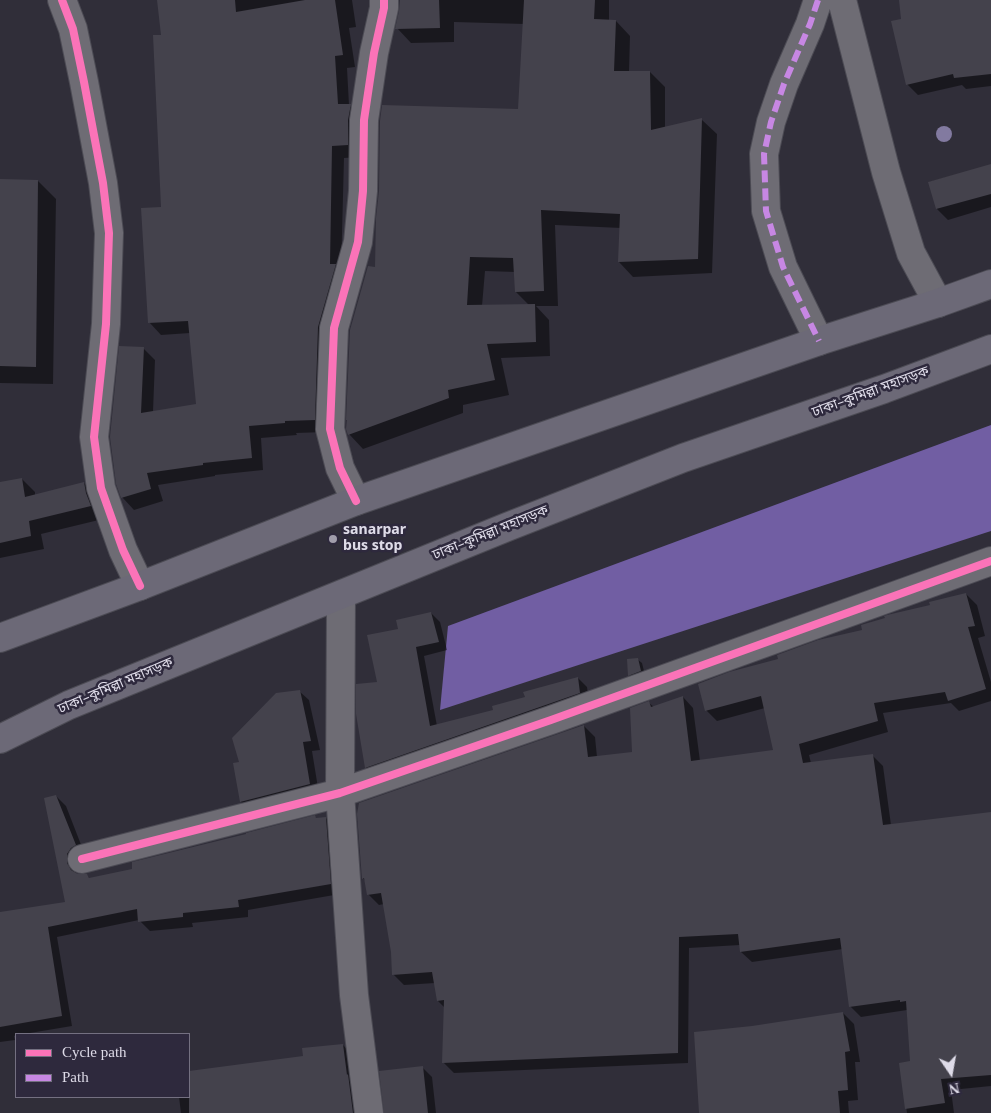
<!DOCTYPE html>
<meta charset="utf-8">
<style>
body{margin:0}
#map{position:relative;width:991px;height:1113px;overflow:hidden;background:#302e39;font-family:Georgia,serif}
canvas{display:block}
.legend{position:absolute;left:15px;top:1033px;width:175px;height:65px;box-sizing:border-box;background:#2e293d;border:1px solid #747081;margin:0;padding:6px 9px;list-style:none;font-size:15px;color:#dedbe8}
.legend li{display:flex;align-items:center;gap:10px;height:25px}
.legend b{width:25px;border:1px solid #747081}
.north{position:absolute;left:926px;top:1048px;width:50px;height:50px;-webkit-text-stroke:4px #2e293d;paint-order:stroke;rotate:168deg;font-size:14px;font-weight:700;line-height:20px;text-align:center;color:#dedbe8}
.north::after{content:'';display:block;margin:auto;width:18px;height:22px;background:#dedbe8;clip-path:polygon(50% 0,100% 100%,50% 72%,0 100%)}
</style>
<div id="map">
<canvas width="991" height="1113"></canvas>
<ul class="legend">
<li><b style="height:6px;background:#fb73b8"></b>Cycle path</li>
<li><b style="height:6px;background:#c787e3"></b>Path</li>
</ul>
<div class="north">N</div>
</div>
<script>
const context = document.querySelector('canvas').getContext('2d');
context.lineJoin = 'round';
function fill(path, color) { context.fillStyle = color; context.fill(path, 'evenodd'); }
const toPath = rows => new Path2D(rows.map(r => 'M' + r).join(''));
function strokePath(path, color, width, dash) { context.strokeStyle = color; context.lineWidth = width; context.lineCap = dash ? 'butt' : 'round'; context.setLineDash(dash || []); context.stroke(path); }
function drawText(font, color, halo, rows, align = 'center') {
  context.font = font + ' Georgia,"Noto Sans Bengali",serif'; context.lineWidth = 5; context.setLineDash([]); context.textBaseline = 'middle'; context.strokeStyle = halo; context.fillStyle = color; for (const [text, x, y, turn = 0] of rows) {
    context.save(); context.translate(x, y); context.rotate((+turn || 0) * Math.PI / 180); context.textAlign = isNaN(turn) ? turn : align; if (halo) context.strokeText(text, 0, 0); context.fillText(text, 0, 0); context.restore();
  }
}
const water = toPath([
 [991,425,991,531,440,710,448,626]
]);
const shadow = toPath([
 [158,0,352,0,356,27,349,28,355,67,347,68,349,105,362,118,360,157,344,158,341,272,326,432,296,433,297,435,261,438,263,470,215,475,215,476,158,485,163,501,134,510,122,497,143,348,155,360,153,412,197,405,190,333,161,335,149,322,162,208,162,36],
 [401,0,609,0,609,21,616,21,630,36,629,72,650,72,665,87,665,128,702,120,717,134,712,273,633,277,619,262,621,228,555,225,558,306,536,306,549,320,550,356,501,358,509,395,463,405,463,413,363,449,349,434,376,268,519,110,524,24,454,22,454,42,411,43,397,28],
 [485,271,515,272,516,292,529,305,482,306],
 [900,0,991,0,991,86,966,89,962,85,918,95,907,84],
 [991,165,991,207,948,220,937,209,929,182],
 [0,180,38,181,56,199,53,384,0,383],
 [22,479,35,492,35,496,84,483,97,496,103,519,41,534,44,549,0,558,0,484],
 [966,594,977,605,985,636,978,638,991,682,991,701,959,711,951,703,883,713,888,732,809,755,811,763,873,756,883,766,891,825,991,813,991,1086,951,1090,954,1113,907,1113,900,1064,911,1062,907,1010,861,1017,850,1006,843,949,752,962,741,952,740,945,689,948,688,1063,454,1073,443,1062,445,1008,438,1001,435,983,404,985,393,974,392,952,384,904,379,905,368,894,366,882,363,878,584,726,595,737,597,757,633,753,649,703,654,707,683,697,693,708,700,761,775,751,765,708,717,721,706,710,779,660],
 [431,613,440,622,447,650,424,656,437,726,494,711,578,678,587,687,589,702,375,776,366,767,379,683,399,630],
 [637,659,642,663,645,675,634,679,629,675],
 [299,691,309,700,320,750,312,751,319,794,251,811,241,802,235,764,241,763],
 [56,796,66,806,85,855,77,865,77,875,87,875,90,879,134,870,315,817,317,819,326,818,336,828,340,894,248,910,248,917,192,923,193,927,150,931,139,920,57,937,72,1026,24,1034,16,1034,16,1035,14,1036,15,1040,0,1042,0,913,66,903],
 [843,1013,854,1024,860,1062,855,1062,858,1100,848,1101,849,1113,700,1113,752,1027],
 [343,1045,355,1058,364,1113,181,1113,179,1097,189,1097,189,1072,304,1058],
 [423,1068,432,1077,436,1113,386,1113]
]);
const building = toPath([
 [157,0,235,0,236,12,305,0,335,0,343,55,335,56,338,104,351,104,348,120,348,145,332,146,330,264,336,264,318,327,315,420,285,421,285,423,249,426,252,458,203,463,203,465,147,473,151,489,121,498,116,484,110,437,119,346,144,347,141,413,196,404,188,321,148,323,141,208,161,207,153,35,161,35],
 [400,0,439,0,440,28,395,29,399,11],
 [524,0,595,0,594,19,616,20,614,71,650,71,651,130,702,118,698,259,618,262,620,214,541,210,544,291,515,292,513,258,470,257,467,305,535,304,536,342,487,344,495,380,448,390,449,398,348,435,346,429,347,420,346,420,350,330,368,266,375,267,376,218,379,191,380,121,382,105,518,109],
 [899,0,991,0,991,74,954,78,953,74,906,85,891,21,901,19],
 [991,164,991,194,936,209,928,182],
 [0,179,38,180,36,367,0,366],
 [22,478,25,497,84,482,86,493,91,506,29,521,31,536,0,543,0,482],
 [966,593,975,626,968,627,986,689,948,701,945,692,874,703,878,721,799,744,803,763,873,754,883,825,991,812,991,1075,941,1079,945,1103,905,1109,899,1063,910,1061,906,1001,900,1002,900,1000,849,1007,840,938,740,952,738,934,679,937,678,1053,442,1063,444,1000,437,1001,432,972,392,975,391,952,381,893,367,895,364,878,362,879,357,814,359,803,584,725,588,757,632,752,630,708,649,701,651,707,683,696,691,761,773,750,761,696,705,711,698,684,729,672,778,659,777,655,818,640,862,630,861,625,885,618,884,616,887,615,930,605,929,602],
 [431,612,439,642,416,647,430,726,493,710,492,706,525,697,523,692,578,677,580,693,365,768,356,714,356,684,377,682,367,635,398,629,396,620],
 [638,658,641,671,628,676,627,659],
 [300,690,311,741,303,742,310,784,240,802,233,763,239,762,232,738,276,693],
 [56,795,76,845,71,848,67,854,67,863,71,870,78,874,87,874,89,878,132,869,132,862,246,834,246,833,315,815,316,818,326,817,331,884,238,900,239,907,183,913,183,917,138,922,137,909,48,927,62,1016,0,1027,0,912,65,902,44,798],
 [843,1012,850,1051,845,1052,848,1090,838,1091,840,1113,699,1113,694,1032,752,1026],
 [343,1044,347,1075,348,1074,353,1113,189,1113,189,1071,303,1056,302,1048],
 [423,1066,428,1113,384,1113,379,1071]
]);
const minor = toPath([
 [62,0,73,29,84,82,103,183,109,233,106,324,94,437,101,488,123,550,140,586],
 [818,0,810,24,784,84,771,122,764,154,766,211,783,267,819,341],
 [842,0,886,172,911,253,938,303],
 [356,501,340,468,330,429,334,328,358,242,363,191,364,120,374,53,384,8,384,0],
 [341,595,340,793,354,995,369,1113],
 [82,859,340,793,551,720,991,561]
]);
const highway = toPath([
 [0,638,140,586,356,501,819,341,938,303,991,284],
 [0,739,69,705,507,527,683,458,884,389,991,349]
]);
const quiet = toPath([
 [818,0,810,24,784,84,771,122,764,154,766,211,783,267,819,341]
]);
const cycleway = toPath([
 [62,0,73,29,84,82,103,183,109,233,106,324,94,437,101,488,123,550,140,586],
 [356,501,340,468,330,429,334,328,358,242,363,191,364,120,374,53,384,8,384,0],
 [82,859,340,793,551,720,991,561]
]);
const trees = [
 [944,134]
];
const markers = [
 [333,539,5,"#a19eab"]
];
const streetNames = [
 ["ঢাকা–কুমিল্লা মহাসড়ক",871,393,-20],
 ["ঢাকা–কুমিল্লা মহাসড়ক",491,534,-22],
 ["ঢাকা–কুমিল্লা মহাসড়ক",116,687,-23]
];
const poiNames = [
 ["sanarpar",343,531],
 ["bus stop",343,547]
];
fill(water, '#715ea3');
fill(shadow, '#0007');
fill(building, '#44424c');
strokePath(minor, '#4c4b54', 30);
strokePath(highway, '#4c4b54', 30);
strokePath(minor, '#6e6c74', 28);
strokePath(highway, '#6c6977', 28);
strokePath(quiet, '#c787e3', 6, [12, 6]);
strokePath(cycleway, '#fb73b8', 8);
context.fillStyle = '#827aa0';
for (const [x, y] of trees) { context.beginPath(); context.arc(x, y, 8, 0, 2 * Math.PI); context.fill(); }
for (const [x, y, r, color] of markers) { const dot = new Path2D(); dot.arc(x, y, r, 0, 2 * Math.PI); context.fillStyle = color; context.fill(dot); strokePath(dot, '#2e293d', 2); }
drawText('14px', '#dedbe8', '#2e293d', streetNames);
drawText('bold 14px', '#dedbe8', '#2e293d', poiNames, 'left');
</script>
